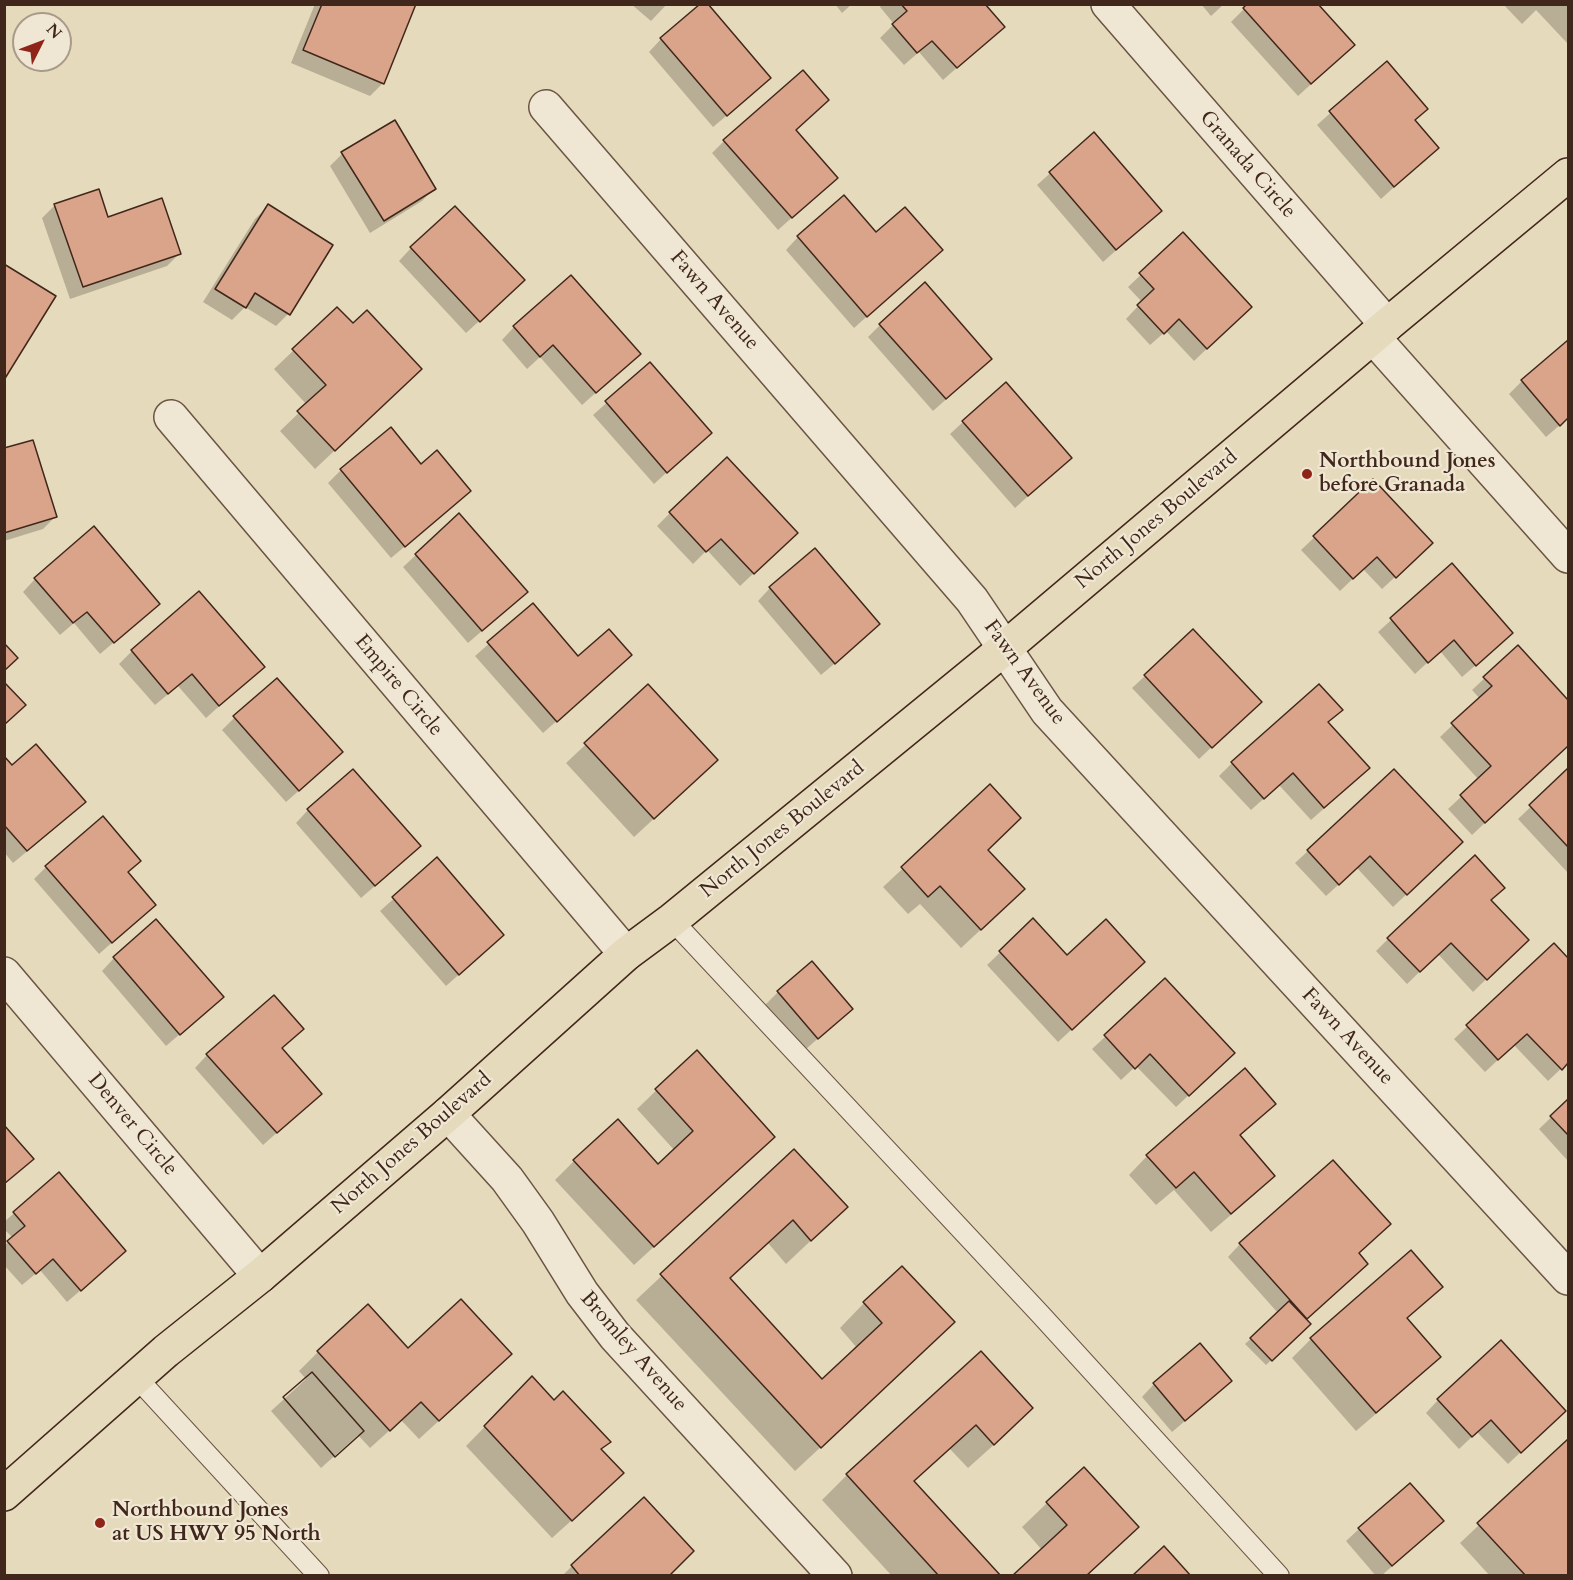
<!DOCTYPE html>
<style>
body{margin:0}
#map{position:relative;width:1573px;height:1580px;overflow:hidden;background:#e6dabc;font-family:Cardo,serif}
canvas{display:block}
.frame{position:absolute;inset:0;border:6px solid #41271b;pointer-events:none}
.north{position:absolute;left:12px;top:12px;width:60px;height:60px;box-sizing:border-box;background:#efe7d3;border:2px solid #a99a89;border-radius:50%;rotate:48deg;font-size:16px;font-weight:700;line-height:24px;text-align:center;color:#41271b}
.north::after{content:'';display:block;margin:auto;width:21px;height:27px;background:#8f2418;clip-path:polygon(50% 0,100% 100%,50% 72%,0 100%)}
</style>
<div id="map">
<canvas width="1573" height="1580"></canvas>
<div class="frame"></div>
<div class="north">N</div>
</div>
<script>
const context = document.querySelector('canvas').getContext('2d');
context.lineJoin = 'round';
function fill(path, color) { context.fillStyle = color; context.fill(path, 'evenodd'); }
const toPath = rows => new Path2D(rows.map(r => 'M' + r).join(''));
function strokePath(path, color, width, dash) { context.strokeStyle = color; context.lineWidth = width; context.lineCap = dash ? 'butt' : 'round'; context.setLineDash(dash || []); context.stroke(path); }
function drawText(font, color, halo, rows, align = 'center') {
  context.font = font + ' Cardo,serif'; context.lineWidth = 4.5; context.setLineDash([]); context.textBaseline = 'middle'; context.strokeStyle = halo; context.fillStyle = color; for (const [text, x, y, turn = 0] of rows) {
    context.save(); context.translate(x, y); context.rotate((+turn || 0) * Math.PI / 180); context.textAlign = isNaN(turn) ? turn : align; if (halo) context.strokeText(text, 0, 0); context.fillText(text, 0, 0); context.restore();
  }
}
const shadow = toPath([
 [315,4,415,4,383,83,370,96,291,63],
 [631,4,667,4,651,21],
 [835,4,852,4,842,13],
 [882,4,983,4,1003,27,943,80,919,52,904,65,880,38,894,24,880,7],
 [1201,4,1224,4,1211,16],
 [1249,4,1340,58,1298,96,1231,22],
 [1503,4,1568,4,1568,44,1536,10,1522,24],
 [661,39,756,91,713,127,649,52],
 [1386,63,1413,121,1437,148,1381,199,1317,125],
 [794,131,823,190,778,230,712,153,724,141],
 [1094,134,1147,223,1103,262,1037,185],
 [342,154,434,188,422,201,370,233,330,166],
 [55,205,107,219,180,253,167,266,70,299,42,218],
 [268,206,288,314,276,326,245,307,232,320,203,302,255,219],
 [876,234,941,250,854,328,786,250,798,237],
 [1183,235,1238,319,1194,361,1166,331,1150,345,1126,319,1142,302,1128,287],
 [411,248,510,293,466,333,399,261],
 [337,309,353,325,401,388,315,469,280,431,307,405,274,369],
 [880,325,978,371,933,411,868,337],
 [514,327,626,366,582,405,540,357,527,369,502,340],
 [1568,342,1568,418,1546,437,1509,394,1522,381],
 [650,364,710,433,654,484,593,415],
 [963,422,1057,470,1015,508,950,434],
 [391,429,421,466,457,503,391,558,328,483,341,470],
 [4,450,56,516,43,529,4,541],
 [1373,482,1419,555,1382,589,1363,569,1340,591,1301,550],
 [670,513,783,546,740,586,707,550,693,564,657,526],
 [416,555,513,604,468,643,403,567],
 [1452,565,1498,646,1462,677,1440,651,1415,674,1378,632],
 [35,579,145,616,100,654,74,623,60,635,23,592],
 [770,588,866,637,821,675,758,601],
 [199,593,263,667,206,718,178,686,155,705,119,664,132,651],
 [533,605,578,658,617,668,543,733,475,656],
 [1518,647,1568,702,1568,745,1472,835,1448,809,1479,780,1440,737,1480,699,1472,690],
 [1145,676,1247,714,1199,759,1132,688],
 [648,686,697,779,634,837,566,763],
 [1340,710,1327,723,1355,781,1311,820,1279,785,1251,810,1219,776,1232,763],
 [234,718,329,764,286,802,222,730],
 [4,758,12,767,84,802,71,815,13,863,4,852],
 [1568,771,1568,873,1518,819],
 [990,787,986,850,1004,908,961,948,920,904,908,914,883,887],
 [308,810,406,859,361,898,296,823],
 [1308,851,1448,855,1393,907,1357,868,1326,896,1295,863],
 [437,860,490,947,446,986,380,911],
 [46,867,141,917,99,954,34,879],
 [1490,901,1514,952,1473,992,1438,954,1407,984,1376,951,1388,939],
 [1033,921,1067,957,1131,975,1058,1042,987,965],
 [1554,945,1568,961,1568,1062,1548,1081,1514,1045,1485,1072,1454,1039],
 [114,958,209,1009,166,1046,102,971],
 [1165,981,1220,1066,1176,1107,1136,1066,1121,1080,1092,1049],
 [778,992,851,1009,805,1050,765,1005],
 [280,1049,307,1106,263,1145,195,1068,207,1055],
 [696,1052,754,1155,634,1265,555,1180,574,1161,658,1166,675,1151,637,1109],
 [1568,1101,1568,1161,1539,1129],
 [1274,1104,1239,1137,1273,1176,1254,1195,1211,1232,1174,1190,1156,1205,1129,1175,1147,1156],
 [794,1151,821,1231,786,1264,768,1243,729,1279,822,1381,857,1348,840,1328,864,1303,928,1347,795,1471,636,1300],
 [58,1175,112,1263,67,1302,40,1270,22,1285,4,1265,4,1246,13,1238,4,1229,4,1222],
 [1240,1244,1357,1254,1354,1277,1305,1320,1309,1324,1266,1365,1245,1344,1278,1313,1228,1257],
 [1441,1287,1406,1319,1439,1357,1420,1376,1356,1431,1292,1358,1311,1339],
 [407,1350,491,1373,419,1439,401,1420,370,1448,358,1435,321,1468,271,1411,306,1379,299,1371,318,1352],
 [981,1353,1007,1433,968,1468,950,1449,913,1482,999,1576,892,1576,822,1500,847,1475],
 [532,1379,554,1402,609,1442,600,1450,603,1492,552,1538,466,1446],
 [1230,1381,1217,1394,1172,1432,1142,1397,1154,1384],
 [1438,1400,1552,1423,1508,1464,1477,1432,1459,1449,1426,1413],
 [1568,1441,1568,1575,1490,1576,1460,1543],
 [1047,1503,1137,1527,1087,1576,1042,1550,1022,1527],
 [1359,1529,1429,1534,1381,1576,1376,1576,1346,1541],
 [572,1566,668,1576,562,1576]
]);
const building = toPath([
 [322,4,416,4,384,84,303,50,322,4],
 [700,4,708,4,771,78,727,116,660,38,700,4],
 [901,4,985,4,1005,27,957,68,932,41,917,53,892,24,907,11,901,4],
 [1247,4,1318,4,1355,45,1311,84,1243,8,1247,4],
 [1387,61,1428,109,1415,120,1439,148,1394,187,1329,111,1387,61],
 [803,70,829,100,796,130,838,178,792,218,723,140,803,70],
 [395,120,436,189,384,221,341,152,395,120],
 [1094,132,1162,211,1116,250,1049,172,1094,132],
 [99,189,108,217,162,198,181,254,83,287,54,204,99,189],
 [844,195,876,232,905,207,943,250,867,317,797,236,844,195],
 [268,204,333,245,290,315,255,293,246,308,215,289,268,204],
 [455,206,525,280,480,322,410,247,455,206],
 [1183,232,1252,307,1207,349,1179,319,1164,334,1137,305,1154,289,1139,273,1183,232],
 [4,264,56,296,4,380,4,264],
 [571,275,641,354,596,393,553,345,540,357,513,326,571,275],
 [925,282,992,359,946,399,879,324,925,282],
 [337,307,353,323,367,310,422,369,335,451,297,411,326,385,292,349,337,307],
 [1568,340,1568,418,1560,426,1521,380,1568,340],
 [650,362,712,433,667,473,605,401,650,362],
 [1006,382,1072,458,1028,496,962,421,1006,382],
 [391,427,421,464,437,450,471,491,405,547,340,469,391,427],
 [33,440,57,517,4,533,4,448,33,440],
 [727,457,798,533,754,574,721,539,706,552,669,512,727,457],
 [1373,479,1433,543,1396,578,1377,557,1353,579,1313,536,1373,479],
 [459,513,528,592,482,631,415,554,459,513],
 [94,526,160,604,114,643,87,612,73,623,34,578,94,526],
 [815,548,880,624,835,664,769,587,815,548],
 [1452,563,1513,633,1476,666,1454,640,1428,663,1390,618,1452,563],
 [199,591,265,667,219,706,192,674,168,694,131,650,199,591],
 [533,603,578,656,609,629,632,655,557,722,487,642,533,603],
 [1193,629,1262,702,1212,748,1144,675,1193,629],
 [4,643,18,658,4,671,4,643],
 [1518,645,1568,700,1568,746,1485,823,1460,795,1491,766,1451,723,1492,686,1483,677,1518,645],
 [277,678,343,752,299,791,233,716,277,678],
 [4,682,26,705,4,725,4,682],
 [648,684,718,760,654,819,584,743,648,684],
 [1319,684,1343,710,1328,722,1370,768,1324,808,1293,773,1264,799,1231,762,1319,684],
 [36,744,86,802,27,851,4,825,4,756,12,765,36,744],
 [1568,768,1568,847,1529,805,1568,768],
 [353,769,421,846,375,886,307,809,353,769],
 [1394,769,1463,842,1407,895,1370,856,1339,885,1307,850,1394,769],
 [990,784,1021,818,988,850,1025,889,981,930,940,886,928,897,901,867,990,784],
 [103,816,141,861,128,872,156,905,112,943,45,866,103,816],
 [1475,855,1505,888,1491,900,1529,940,1487,980,1451,943,1420,972,1387,938,1475,855],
 [437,857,504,935,459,975,392,897,437,857],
 [1033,918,1067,955,1106,919,1145,962,1072,1030,999,951,1033,918],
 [156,919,224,997,180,1035,113,957,156,919],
 [1554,943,1568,958,1568,1063,1562,1070,1527,1034,1498,1060,1466,1025,1554,943],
 [812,961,853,1009,818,1039,777,991,812,961],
 [1165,978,1235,1053,1189,1096,1150,1054,1135,1069,1104,1035,1165,978],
 [274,995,304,1029,282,1048,322,1094,277,1133,206,1054,274,995],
 [697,1050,775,1137,654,1247,573,1160,618,1119,658,1164,693,1131,655,1089,697,1050],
 [1245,1068,1276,1104,1240,1135,1275,1176,1231,1214,1194,1172,1176,1188,1146,1155,1245,1068],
 [1568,1099,1568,1135,1550,1116,1568,1099],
 [4,1125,34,1159,4,1184,4,1125],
 [794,1149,848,1207,811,1241,793,1220,730,1278,822,1379,882,1323,863,1302,902,1266,955,1322,821,1448,660,1274,794,1149],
 [1333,1160,1391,1224,1359,1253,1368,1264,1307,1319,1239,1243,1333,1160],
 [59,1172,126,1251,81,1291,53,1259,36,1274,7,1241,25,1226,13,1212,59,1172],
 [1411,1250,1443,1287,1407,1318,1441,1357,1376,1413,1310,1338,1411,1250],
 [461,1299,512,1354,439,1421,421,1402,390,1431,317,1351,368,1304,408,1348,461,1299],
 [1289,1301,1311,1324,1272,1361,1250,1338,1289,1301],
 [1501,1340,1566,1411,1521,1453,1491,1420,1472,1437,1437,1399,1501,1340],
 [1200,1343,1232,1381,1185,1421,1153,1383,1200,1343],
 [981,1351,1033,1408,994,1445,976,1425,914,1481,1001,1576,939,1576,846,1474,981,1351],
 [312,1372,364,1431,335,1457,283,1397,312,1372],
 [312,1372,364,1431,335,1457,283,1397,312,1372],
 [532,1376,554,1400,563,1391,611,1442,601,1449,624,1473,572,1521,484,1426,532,1376],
 [1568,1439,1568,1576,1526,1576,1477,1523,1568,1439],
 [1084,1467,1139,1527,1086,1576,1012,1576,1067,1525,1046,1502,1084,1467],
 [1410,1483,1444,1521,1392,1566,1358,1528,1410,1483],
 [644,1497,694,1551,669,1576,580,1576,571,1565,644,1497],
 [1164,1546,1191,1576,1132,1576,1164,1546]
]);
const service = toPath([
 [672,920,1041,1315,1279,1576],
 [137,1378,319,1576]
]);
const minor = toPath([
 [1108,4,1387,325],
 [546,107,972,600,1047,711,1568,1278],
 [1373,337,1568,556],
 [171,417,626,954],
 [4,974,260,1276]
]);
const tertiary = toPath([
 [448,1114,507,1179,538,1222,582,1293,615,1336,835,1576]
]);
const primary = toPath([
 [4,1494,166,1351,260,1276,448,1114,626,954,672,920,1005,648,1387,325,1568,175]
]);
const markers = [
 [1307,474,6,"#8f2418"],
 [100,1523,6,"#8f2418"]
];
const streetNames = [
 ["Granada Circle",1247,165,49],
 ["Fawn Avenue",714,301,49],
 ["North Jones Boulevard",1157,520,-40],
 ["Fawn Avenue",1024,673,54],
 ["Empire Circle",398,686,50],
 ["North Jones Boulevard",783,830,-39],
 ["Fawn Avenue",1347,1037,47],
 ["Denver Circle",132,1125,50],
 ["North Jones Boulevard",412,1144,-41],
 ["Bromley Avenue",633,1352,49]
];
const poiNames = [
 ["Northbound Jones",1319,462],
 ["before Granada",1319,486],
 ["Northbound Jones",112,1511],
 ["at US HWY 95 North",112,1535]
];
fill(shadow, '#0003');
fill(building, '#d9a489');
strokePath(building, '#41271b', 1.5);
strokePath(service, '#6a5443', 22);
strokePath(minor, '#6a5443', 36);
strokePath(tertiary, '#6a5443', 36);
strokePath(primary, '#41271b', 36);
strokePath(service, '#efe7d3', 20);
strokePath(minor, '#efe7d3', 33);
strokePath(tertiary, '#efe7d3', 33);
strokePath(primary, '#e6dabc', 33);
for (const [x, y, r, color] of markers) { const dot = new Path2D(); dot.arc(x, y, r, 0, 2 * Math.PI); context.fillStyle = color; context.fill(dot); strokePath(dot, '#efe7d3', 2); }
drawText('21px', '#41271b', '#efe7d3', streetNames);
drawText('bold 21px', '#41271b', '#efe7d3', poiNames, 'left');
</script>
